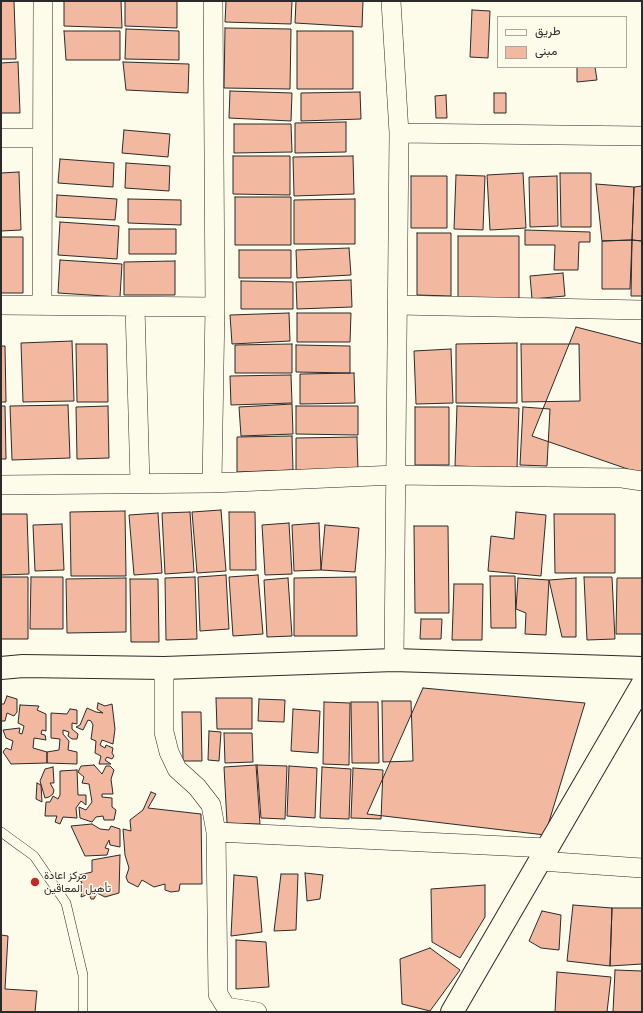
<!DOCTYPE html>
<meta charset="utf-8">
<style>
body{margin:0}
#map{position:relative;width:643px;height:1013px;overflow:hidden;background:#fdfbea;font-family:Roboto,Vazirmatn,sans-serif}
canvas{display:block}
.frame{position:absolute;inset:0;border:2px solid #2b2b2b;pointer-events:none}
.legend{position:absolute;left:497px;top:16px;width:130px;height:52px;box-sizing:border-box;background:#fdfbea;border:1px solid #a9a89e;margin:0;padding:5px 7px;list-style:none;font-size:12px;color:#2b2b2b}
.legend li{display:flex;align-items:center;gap:8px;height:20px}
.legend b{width:20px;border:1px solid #a9a89e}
</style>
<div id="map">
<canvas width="643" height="1013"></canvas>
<div class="frame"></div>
<ul class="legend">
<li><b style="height:5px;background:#fdfbea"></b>طريق</li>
<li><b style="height:11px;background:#f2b8a0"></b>مبنى</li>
</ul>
</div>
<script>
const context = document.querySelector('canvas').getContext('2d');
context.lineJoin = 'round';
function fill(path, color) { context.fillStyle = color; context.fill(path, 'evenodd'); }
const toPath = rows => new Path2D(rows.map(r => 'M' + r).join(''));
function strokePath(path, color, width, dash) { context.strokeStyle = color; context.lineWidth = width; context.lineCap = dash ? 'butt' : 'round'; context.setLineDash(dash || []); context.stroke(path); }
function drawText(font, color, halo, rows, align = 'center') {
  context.font = font + ' Roboto,Vazirmatn,sans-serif'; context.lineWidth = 3; context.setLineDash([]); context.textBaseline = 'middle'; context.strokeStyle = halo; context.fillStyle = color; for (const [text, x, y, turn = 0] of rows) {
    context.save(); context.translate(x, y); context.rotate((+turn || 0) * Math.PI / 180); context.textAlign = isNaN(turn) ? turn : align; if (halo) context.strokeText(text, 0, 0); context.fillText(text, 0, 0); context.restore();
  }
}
const building = toPath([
 [1,1,14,1,16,59,1,59,1,1],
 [64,1,121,1,122,28,64,26,64,1],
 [125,1,177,1,177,28,125,26,125,1],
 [226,1,292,1,291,24,225,22,226,1],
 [296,1,363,1,362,27,295,23,296,1],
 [472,10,490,11,488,58,470,57,472,10],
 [225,28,291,29,290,89,224,88,225,28],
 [126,29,179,31,179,60,125,59,126,29],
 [64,31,120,31,120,60,66,60,64,31],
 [297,31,353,31,353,89,297,89,297,31],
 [18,62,20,113,1,113,1,63,18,62],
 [123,62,189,64,188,93,126,90,123,62],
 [577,67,595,67,597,80,577,82,577,67],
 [230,91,292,93,291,121,229,118,230,91],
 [360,92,361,119,301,121,301,93,360,92],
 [494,93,506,93,506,113,494,113,494,93],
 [446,95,447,118,436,118,435,96,446,95],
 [346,122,346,152,295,153,295,123,346,122],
 [234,124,291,124,292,152,234,153,234,124],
 [124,130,170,134,168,157,122,153,124,130],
 [233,156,290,156,290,195,233,194,233,156],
 [353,156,354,194,294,196,293,157,353,156],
 [60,159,114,163,113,187,58,183,60,159],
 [126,163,170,166,169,191,125,188,126,163],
 [19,172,21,230,1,231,1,173,19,172],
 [523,173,526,228,490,230,487,175,523,173],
 [560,173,591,173,591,227,561,227,560,173],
 [456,175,485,176,483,230,454,229,456,175],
 [411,176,447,176,447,228,411,228,411,176],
 [557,176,558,226,530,227,529,177,557,176],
 [596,184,634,187,632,240,602,241,596,184],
 [642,186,642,241,632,240,634,187,642,186],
 [57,195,117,199,115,220,56,217,57,195],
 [235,197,291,197,291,245,235,245,235,197],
 [128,199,181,200,181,225,128,223,128,199],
 [355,199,355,244,294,244,294,200,355,199],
 [60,222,119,226,117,259,58,255,60,222],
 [129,229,176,229,176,254,129,254,129,229],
 [525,230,590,232,590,242,579,242,578,270,554,270,555,245,525,245,525,230],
 [417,233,451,233,451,296,417,295,417,233],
 [458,236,519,236,519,302,458,301,458,236],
 [1,237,23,237,23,293,1,293,1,237],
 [632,240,642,241,642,296,631,296,632,240],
 [632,240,630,289,602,289,602,241,632,240],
 [349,248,351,275,297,278,296,250,349,248],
 [239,250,291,250,291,278,239,278,239,250],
 [60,260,122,264,120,297,58,293,60,260],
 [175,261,175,295,124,295,124,262,175,261],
 [563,273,565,296,532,299,530,276,563,273],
 [351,280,352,307,297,309,296,282,351,280],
 [241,281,293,282,293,309,241,309,241,281],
 [289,313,290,341,232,344,230,315,289,313],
 [297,313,351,313,350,342,297,342,297,313],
 [576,327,642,344,642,474,532,436,576,327],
 [72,341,74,401,23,402,21,343,72,341],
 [517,343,517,403,456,403,456,344,517,343],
 [76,344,107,344,108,402,77,402,76,344],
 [292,344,292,373,235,373,235,345,292,344],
 [521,344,579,344,580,401,522,402,521,344],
 [296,345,350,346,350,373,296,372,296,345],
 [1,346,5,346,6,402,1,402,1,346],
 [451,349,453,403,416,404,414,351,451,349],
 [354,373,355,403,300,404,300,374,354,373],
 [291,375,292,403,231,405,230,376,291,375],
 [292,404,293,434,241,436,239,407,292,404],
 [68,405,70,458,12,460,10,406,68,405],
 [1,406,5,406,6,459,1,459,1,406],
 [108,406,109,458,77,459,76,407,108,406],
 [296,406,358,406,358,435,296,434,296,406],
 [457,406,519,408,517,468,455,466,457,406],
 [415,407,449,407,449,465,415,465,415,407],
 [523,407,550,409,547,466,520,465,523,407],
 [292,436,293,470,237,472,237,437,292,436],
 [357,437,358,470,296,470,296,438,357,437],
 [221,510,226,571,197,573,192,512,221,510],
 [125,511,126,576,71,576,70,512,125,511],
 [190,512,194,572,165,574,162,513,190,512],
 [229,512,255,512,256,570,230,570,229,512],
 [516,512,546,515,541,576,488,571,491,536,514,539,516,512],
 [158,513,162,573,134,575,129,515,158,513],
 [1,514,27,514,29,574,1,575,1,514],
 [554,514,615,514,615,573,555,573,554,514],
 [289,523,292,574,265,575,262,525,289,523],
 [319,523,321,570,294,571,292,525,319,523],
 [62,524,64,570,35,571,33,525,62,524],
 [325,525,359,528,355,572,321,570,325,525],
 [414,526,448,526,449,613,415,613,414,526],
 [226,575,229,629,200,631,198,577,226,575],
 [258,575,263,634,233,636,229,577,258,575],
 [490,576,515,576,516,628,491,628,490,576],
 [1,577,28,577,28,639,1,639,1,577],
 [31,577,63,577,63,629,30,629,31,577],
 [195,577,197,639,166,640,165,578,195,577],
 [356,577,357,636,294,636,294,578,356,577],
 [584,577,612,577,615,639,587,640,584,577],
 [642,577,642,634,616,634,617,578,641,578,642,577],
 [126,578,126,632,67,633,66,579,126,578],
 [288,578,292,636,267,637,264,580,288,578],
 [518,578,549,580,546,635,525,634,526,613,516,609,518,578],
 [576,578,576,637,562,637,549,580,576,578],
 [130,579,158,579,159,642,131,642,130,579],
 [454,584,483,584,482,640,452,640,454,584],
 [421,619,442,619,441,639,420,639,421,619],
 [423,688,585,703,545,835,367,814,423,688],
 [7,696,17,699,17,712,14,716,7,713,5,721,1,721,1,704,4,704,7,696],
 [216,698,252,698,252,729,217,729,216,698],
 [259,699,285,700,284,722,258,721,259,699],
 [382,701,411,701,413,761,383,762,382,701],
 [324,702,350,703,349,765,323,764,324,702],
 [351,702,378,702,379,763,352,763,351,702],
 [98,703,105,706,112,704,115,729,113,744,102,740,100,745,105,748,106,745,113,748,112,753,114,756,112,759,107,757,105,760,111,764,99,764,101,756,95,753,96,741,91,739,93,725,91,721,88,720,83,730,76,727,80,725,87,708,96,712,103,713,97,709,98,703],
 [20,705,39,706,37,710,46,714,46,731,42,730,41,734,45,735,46,740,34,738,33,748,47,752,47,763,11,764,3,752,6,748,11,750,13,741,6,738,3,730,20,728,19,733,22,734,24,726,18,723,20,705],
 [70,709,77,710,77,724,72,723,72,729,78,734,77,739,72,739,68,736,69,732,63,730,63,734,69,741,68,750,77,752,77,764,47,763,47,752,59,750,60,739,51,738,51,713,67,714,70,709],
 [293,709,320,711,318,753,291,751,293,709],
 [182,712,201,712,202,761,183,761,182,712],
 [209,731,221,732,219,761,208,760,209,731],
 [224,733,252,733,253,762,225,763,224,733],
 [94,765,102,774,106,766,110,766,114,770,111,779,113,794,102,794,102,797,112,798,112,807,116,810,114,820,104,820,103,816,96,817,92,822,80,818,79,807,86,810,92,802,89,784,82,783,84,777,78,772,81,766,94,765],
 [256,765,260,824,227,823,224,767,256,765],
 [257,765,287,766,285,819,261,818,257,765],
 [289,766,317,768,315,818,287,816,289,766],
 [53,767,54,783,50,783,54,790,53,794,49,797,45,798,40,781,45,769,53,767],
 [322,767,351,769,349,819,320,818,322,767],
 [353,768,383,770,381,819,351,818,353,768],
 [77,770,78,795,86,795,86,805,81,801,76,808,77,818,63,817,60,824,55,822,57,816,45,816,46,802,50,802,53,796,58,799,60,795,60,771,77,770],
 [37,783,41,785,42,802,36,799,37,783],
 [151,792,156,794,148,808,201,814,202,884,180,884,179,891,171,892,165,890,165,884,154,887,142,880,138,887,128,882,126,877,129,868,125,855,123,829,131,831,130,820,143,810,151,792],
 [92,824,100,829,109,830,111,826,120,829,120,847,110,845,109,840,105,848,109,849,107,855,85,856,71,826,92,824],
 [120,855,119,893,105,897,97,893,94,899,91,899,89,894,81,897,82,891,79,888,82,882,76,879,79,875,92,872,92,860,120,855],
 [305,873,323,875,320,899,307,901,305,873],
 [281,874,298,874,296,930,274,931,281,874],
 [234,875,257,877,262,932,231,936,234,875],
 [485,885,485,917,460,958,432,942,431,889,485,885],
 [573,905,612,908,610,966,567,961,573,905],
 [612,908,642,908,642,964,610,966,612,908],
 [542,911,561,915,559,950,541,948,529,941,542,911],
 [1,935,8,936,5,989,37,991,35,1012,1,1012,1,935],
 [236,940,266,942,269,987,236,989,236,940],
 [430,948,460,970,430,1011,402,1004,400,959,430,948],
 [615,970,642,971,642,1012,613,1012,615,970],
 [557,972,611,977,607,1012,555,1012,557,972]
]);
const service = toPath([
 [1,832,34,856,66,903,83,975,83,1012]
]);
const minor = toPath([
 [391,1,399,133,394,660],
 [399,133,642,136],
 [1,138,42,138],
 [1,305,215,307],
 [397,305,642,310],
 [42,306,43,1],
 [135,307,140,483],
 [212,483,215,307,213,1],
 [1,485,212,483,396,475,622,478,642,481],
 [164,668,164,732,169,752,177,769,197,787,211,805,216,832,218,994,226,1007,257,1012],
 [216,832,547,848],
 [540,861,642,868]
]);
const tertiary = toPath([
 [1,668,23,666,164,668,394,660,642,668],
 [452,1012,642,685]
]);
const markers = [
 [35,882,5,"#c62828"]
];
const poiNames = [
 ["مركز اعادة",44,876],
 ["تأهيل المعاقين",44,889]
];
fill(building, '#f2b8a0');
strokePath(building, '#2b2b2b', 1);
strokePath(service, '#2b2b2b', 10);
strokePath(minor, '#2b2b2b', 20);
strokePath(tertiary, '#2b2b2b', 24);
strokePath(service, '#fdfbea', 9);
strokePath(minor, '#fdfbea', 19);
strokePath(tertiary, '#fdfbea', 22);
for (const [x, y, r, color] of markers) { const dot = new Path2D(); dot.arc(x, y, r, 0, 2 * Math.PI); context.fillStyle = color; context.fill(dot); strokePath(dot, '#fdfbea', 1.5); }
drawText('11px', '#2b2b2b', '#fdfbea', poiNames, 'left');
</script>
